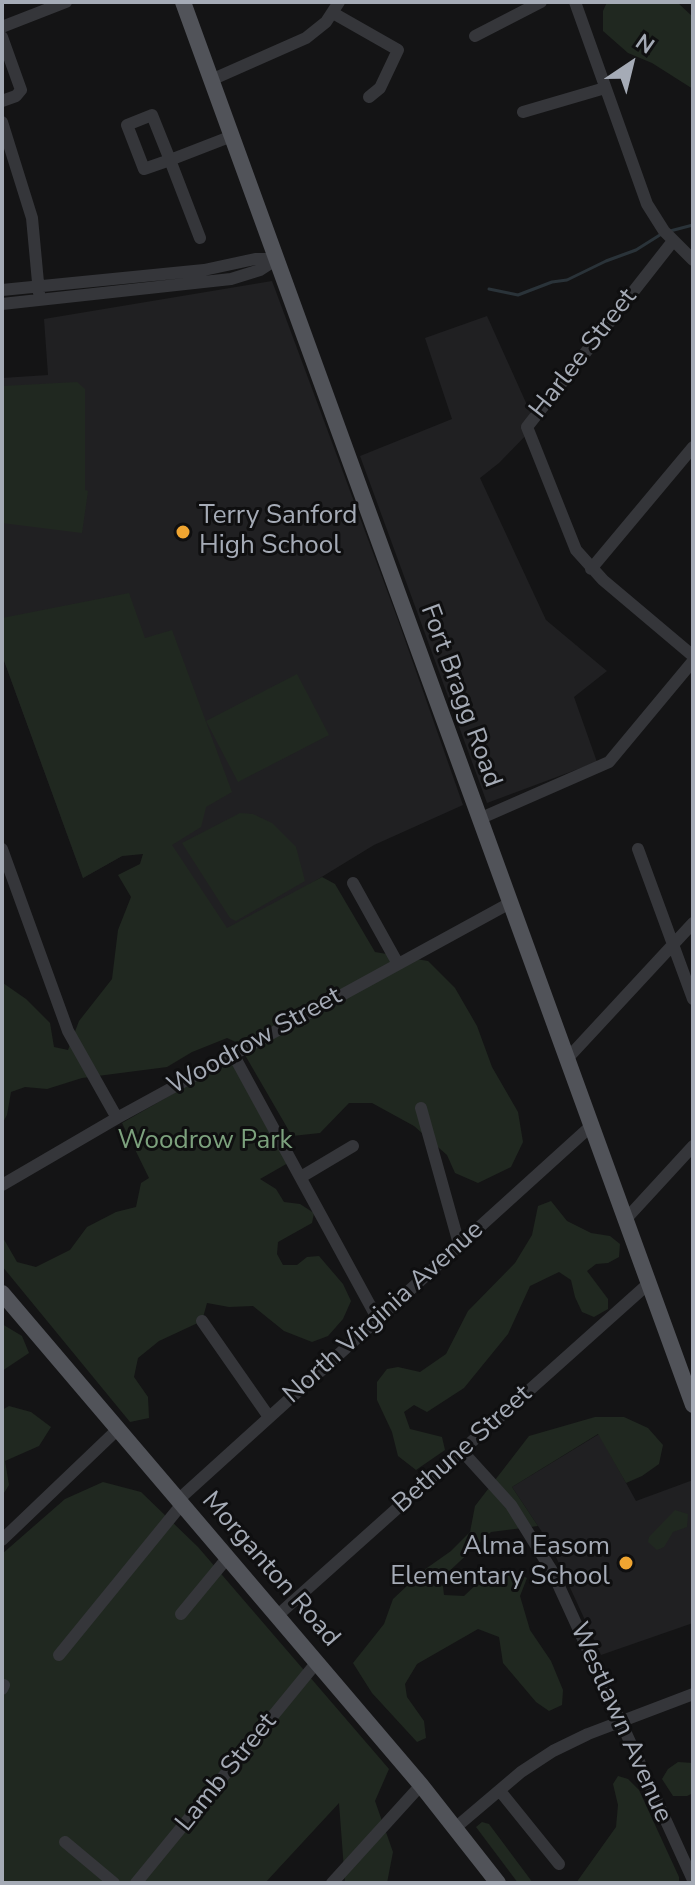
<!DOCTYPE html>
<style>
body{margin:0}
#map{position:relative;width:695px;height:1885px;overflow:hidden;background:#141415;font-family:"Nunito Sans",sans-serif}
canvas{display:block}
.frame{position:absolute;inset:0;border:4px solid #a5abb6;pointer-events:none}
.north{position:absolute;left:591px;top:24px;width:80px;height:80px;-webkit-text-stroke:6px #0f0f10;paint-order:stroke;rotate:35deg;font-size:22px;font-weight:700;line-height:32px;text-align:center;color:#a5abb6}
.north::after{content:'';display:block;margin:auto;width:28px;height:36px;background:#a5abb6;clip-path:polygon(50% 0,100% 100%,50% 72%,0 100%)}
</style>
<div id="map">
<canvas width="695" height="1885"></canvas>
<div class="frame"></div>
<div class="north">N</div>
</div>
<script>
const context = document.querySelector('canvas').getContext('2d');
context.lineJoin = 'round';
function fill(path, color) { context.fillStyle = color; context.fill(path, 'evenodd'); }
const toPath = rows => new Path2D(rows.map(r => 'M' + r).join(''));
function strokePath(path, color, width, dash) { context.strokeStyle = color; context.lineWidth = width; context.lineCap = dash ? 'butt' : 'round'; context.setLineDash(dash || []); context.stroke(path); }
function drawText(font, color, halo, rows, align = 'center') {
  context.font = font + ' "Nunito Sans",sans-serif'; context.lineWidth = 6; context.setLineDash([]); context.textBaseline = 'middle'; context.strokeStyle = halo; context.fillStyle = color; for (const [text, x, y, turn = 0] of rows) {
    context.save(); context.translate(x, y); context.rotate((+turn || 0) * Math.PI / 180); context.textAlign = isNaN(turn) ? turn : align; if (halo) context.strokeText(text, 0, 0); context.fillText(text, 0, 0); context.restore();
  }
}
const built = toPath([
 [272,281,398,620,463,805,374,845,230,933,143,853,122,856,83,878,2,655,2,378,48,375,44,319],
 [487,316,536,425,499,463,480,478,546,620,607,671,574,697,597,762,487,803,360,456,452,419,425,338],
 [599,1434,636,1501,693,1480,693,1623,601,1655,550,1544,512,1487]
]);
const green = toPath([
 [607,2,677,2,693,17,693,89,652,63,628,53,603,31,603,11],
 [77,382,85,389,85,490,88,491,82,533,2,523,2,386],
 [129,593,145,638,172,630,232,792,206,807,201,827,172,845,227,928,322,877,335,884,375,952,428,961,455,988,477,1026,492,1067,518,1112,523,1142,511,1167,478,1183,455,1173,447,1155,414,1126,372,1103,349,1103,320,1133,292,1136,238,1043,227,1038,192,1052,167,1067,82,1078,47,1089,25,1087,11,1092,7,1115,2,1124,2,978,3,983,26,999,50,1023,54,1047,68,1050,79,1021,112,979,118,930,131,897,118,875,140,864,143,854,122,856,83,878,2,655,2,618],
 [297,674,329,735,238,782,206,721],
 [240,813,253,814,272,823,296,847,305,881,236,921,230,918,182,843],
 [232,1060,288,1163,260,1179,276,1189,284,1202,300,1204,314,1213,312,1223,278,1242,277,1254,283,1265,297,1265,307,1257,319,1256,343,1284,351,1301,343,1319,328,1336,312,1342,284,1331,253,1306,229,1307,207,1303,202,1321,159,1341,138,1358,134,1377,148,1397,149,1418,130,1422,2,1266,2,1236,17,1262,36,1267,70,1250,87,1227,116,1212,136,1207,141,1183,149,1178,122,1123],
 [551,1201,567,1221,591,1233,610,1236,620,1244,619,1257,608,1263,596,1264,587,1271,608,1299,608,1309,594,1317,582,1312,575,1297,571,1280,559,1272,530,1286,508,1334,464,1388,427,1412,414,1405,404,1412,410,1429,442,1437,445,1450,416,1470,398,1456,392,1432,377,1400,377,1382,387,1369,398,1367,420,1372,446,1354,468,1311,515,1263,532,1235,538,1206],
 [2,1324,22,1336,29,1353,2,1371],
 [9,1406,31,1412,51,1427,39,1446,5,1461,9,1485,2,1496,2,1410],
 [595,1417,624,1417,648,1428,663,1445,659,1464,642,1476,626,1483,598,1434,512,1487,538,1526,491,1532,442,1578,444,1595,464,1596,482,1579,512,1570,527,1578,520,1596,530,1630,551,1661,563,1690,562,1705,549,1711,536,1702,503,1663,499,1637,478,1629,417,1664,405,1684,407,1697,424,1721,426,1738,417,1742,372,1693,353,1663,384,1624,393,1599,424,1570,451,1551,470,1532,475,1506,529,1436],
 [103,1482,141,1492,198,1547,389,1769,375,1801,393,1852,387,1883,345,1883,339,1803,265,1883,2,1883,2,1554,65,1499],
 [675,1510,688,1514,687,1527,673,1532,664,1547,657,1550,648,1542,649,1537],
 [678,1762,693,1763,693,1793,687,1796,673,1796,662,1779,668,1769],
 [618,1776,628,1779,639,1790,679,1877,679,1883,576,1883,616,1827,618,1805,613,1784],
 [482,1822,489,1824,533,1883,518,1883,476,1827]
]);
const stream = toPath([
 [670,231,693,225],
 [489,289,518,295,552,282,567,280,606,261,636,250,663,233]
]);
const minor = toPath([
 [575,2,647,204,664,231,693,260],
 [333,13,398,50,380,88,369,97],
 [2,27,66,2],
 [475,36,541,2],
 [2,37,21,90,16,96,2,101],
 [211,80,306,38,326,22,339,2],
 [523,112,605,88],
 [2,122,32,218,39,293],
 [200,238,170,160,152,115,127,125,144,169,170,160,232,136],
 [673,241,527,427,576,550,603,580,693,656],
 [2,290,204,270,255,259,277,259],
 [2,304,231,279,260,270,277,259],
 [591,569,693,447],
 [479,819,609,762,693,661],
 [2,849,68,1031,117,1118],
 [638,849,693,999],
 [353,883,398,964],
 [233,1054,377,1318],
 [566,1060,693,923],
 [421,1108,459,1244],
 [301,1177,353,1146],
 [2,1185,117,1118,510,903],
 [625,1220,693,1146],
 [202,1321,269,1417],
 [462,1451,511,1505,552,1571,693,1880],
 [178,1500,591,1126],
 [2,1540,118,1429],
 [181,1614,228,1557],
 [278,1615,648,1284],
 [59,1655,182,1504],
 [2,1689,4,1685],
 [500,1791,559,1864],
 [455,1828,521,1772,553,1751,588,1734,693,1694],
 [65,1842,114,1883],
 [136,1883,317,1662],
 [332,1883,421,1785]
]);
const major = toPath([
 [183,2,693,1405],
 [2,1293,421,1785,498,1883]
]);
const markers = [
 [183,532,8,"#f0a531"],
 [626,1563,8,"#f0a531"]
];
const streetNames = [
 ["Harlee Street",584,354,-52],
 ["Fort Bragg Road",460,696,70],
 ["Woodrow Street",255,1042,-29],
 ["North Virginia Avenue",384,1313,-42],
 ["Bethune Street",463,1450,-42],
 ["Morganton Road",270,1570,49],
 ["Westlawn Avenue",620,1723,66],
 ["Lamb Street",227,1773,-51]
];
const poiNames = [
 ["Terry Sanford",199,517],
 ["High School",199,547],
 ["Alma Easom",610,1548,"right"],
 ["Elementary School",610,1578,"right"]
];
const parkNames = [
 ["Woodrow Park",205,1142]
];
fill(built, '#202022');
fill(green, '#202820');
strokePath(stream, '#2a3339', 3);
strokePath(minor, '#35363a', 12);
strokePath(major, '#515359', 16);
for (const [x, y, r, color] of markers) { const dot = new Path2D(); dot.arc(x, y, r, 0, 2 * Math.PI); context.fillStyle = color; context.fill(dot); strokePath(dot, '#0f0f10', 3); }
drawText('26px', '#a5abb6', '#0f0f10', streetNames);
drawText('26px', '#a5abb6', '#0f0f10', poiNames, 'left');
drawText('26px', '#7ca17d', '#0f0f10', parkNames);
</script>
